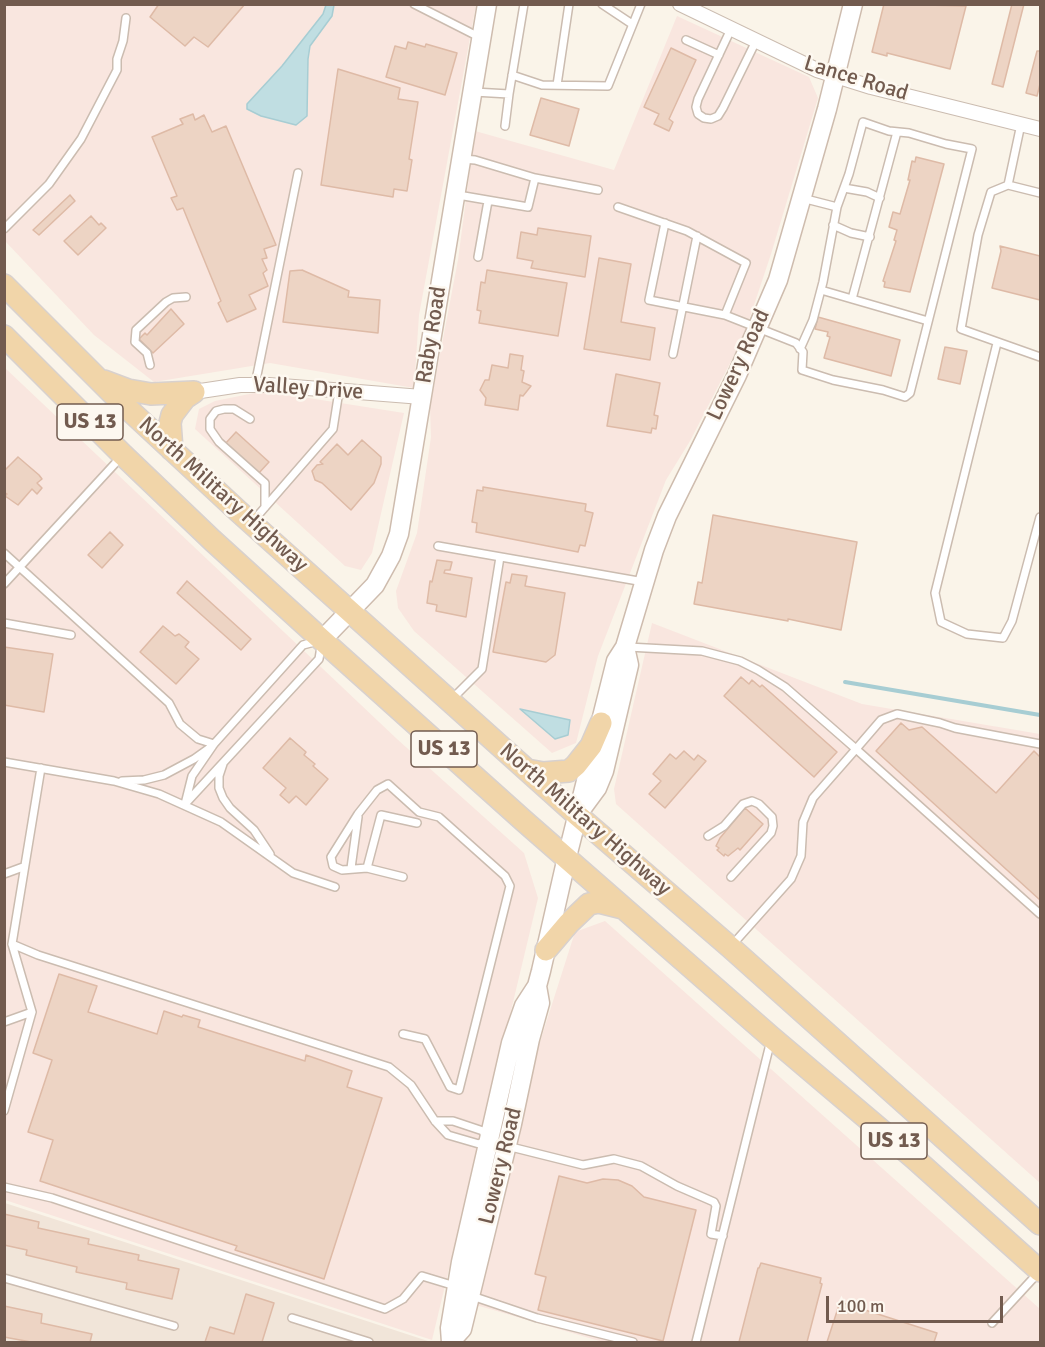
<!DOCTYPE html>
<style>
body{margin:0}
#map{position:relative;width:1045px;height:1347px;overflow:hidden;background:#faf4e9;font-family:Signika,sans-serif}
canvas{display:block}
.frame{position:absolute;inset:0;border:6px solid #725b4f;pointer-events:none}
.scale{position:absolute;left:826px;top:1296px;width:177px;height:27px;box-sizing:border-box;border:3px solid #725b4f;border-top:0;padding-left:8px;font-size:18px;line-height:21px;white-space:nowrap;color:#725b4f;-webkit-text-stroke:4px #fdf8f0;paint-order:stroke}
</style>
<div id="map">
<canvas width="1045" height="1347"></canvas>
<div class="frame"></div>
<div class="scale">100 m</div>
</div>
<script>
const context = document.querySelector('canvas').getContext('2d');
context.lineJoin = 'round';
function fill(path, color) { context.fillStyle = color; context.fill(path, 'evenodd'); }
const toPath = rows => new Path2D(rows.map(r => 'M' + r).join(''));
function strokePath(path, color, width, dash) { context.strokeStyle = color; context.lineWidth = width; context.lineCap = dash ? 'butt' : 'round'; context.setLineDash(dash || []); context.stroke(path); }
function drawText(font, color, halo, rows, align = 'center') {
  context.font = font + ' Signika,sans-serif'; context.lineWidth = 5; context.setLineDash([]); context.textBaseline = 'middle'; context.strokeStyle = halo; context.fillStyle = color; for (const [text, x, y, turn = 0] of rows) {
    context.save(); context.translate(x, y); context.rotate((+turn || 0) * Math.PI / 180); context.textAlign = isNaN(turn) ? turn : align; if (halo) context.strokeText(text, 0, 0); context.fillText(text, 0, 0); context.restore();
  }
}
const residential = toPath([
 [5,1203,431,1342,5,1342]
]);
const commercial = toPath([
 [5,5,476,5,419,315,414,388,270,363,154,382,94,335,5,241],
 [677,16,809,77,818,98,771,254,743,338,690,441,666,480,598,656,576,743,552,753,414,631,398,608,396,591,417,533,431,437,430,407,458,260,475,131,614,170],
 [4,367,397,739,524,853,538,898,432,1340,5,1200],
 [264,391,404,413,372,553,361,570,345,566,195,429,199,409,215,401],
 [652,623,862,704,1040,734,1040,1183,616,804,614,789],
 [605,921,1040,1309,1040,1342,603,1342,476,1305,539,1045,575,932]
]);
const water = toPath([
 [326,5,334,5,332,16,310,46,308,59,307,116,296,125,261,116,247,109,247,104,282,66,323,14,326,5],
 [520,709,570,720,568,735,555,739,520,709]
]);
const stream = toPath([
 [845,682,1040,715]
]);
const building = toPath([
 [159,4,245,4,208,47,194,37,185,46,150,17,159,4],
 [884,4,966,6,950,69,887,53,887,56,872,52,884,4],
 [1012,4,1024,4,1003,87,992,84,1012,4],
 [408,42,425,47,426,44,457,53,445,95,386,77,395,46,406,49,408,42],
 [671,48,696,60,669,119,673,122,669,131,654,124,659,114,644,107,671,48],
 [1037,51,1040,51,1040,84,1037,96,1026,93,1037,51],
 [338,69,400,88,398,99,418,102,409,159,412,160,407,191,394,189,393,197,321,185,338,69],
 [541,98,579,109,569,146,530,135,541,98],
 [193,114,195,120,204,115,212,132,226,126,276,245,264,249,267,258,262,259,267,270,263,273,268,286,249,295,256,309,227,322,218,303,221,301,183,208,177,210,171,198,177,196,152,137,183,124,180,119,193,114],
 [916,157,944,164,910,292,884,287,885,282,883,281,896,241,894,240,897,230,889,227,893,212,900,214,910,180,908,180,912,161,915,162,916,157],
 [70,195,75,201,39,235,33,230,70,195],
 [91,216,99,225,101,223,106,228,78,255,64,241,91,216],
 [538,228,591,236,585,277,531,268,533,261,517,258,521,232,537,235,538,228],
 [1000,246,1040,256,1040,300,992,288,1001,251,1000,246],
 [599,258,631,264,621,322,655,328,650,360,584,349,599,258],
 [302,270,349,291,348,297,380,300,378,333,283,322,290,271,302,270],
 [487,270,567,283,558,336,479,323,481,311,477,310,481,282,485,283,487,270],
 [171,309,184,324,153,353,139,339,145,333,147,335,171,309],
 [818,317,900,340,891,376,824,358,830,337,827,336,828,332,815,329,818,317],
 [945,347,967,351,960,384,938,379,945,347],
 [510,354,523,356,521,370,524,371,522,382,531,386,523,396,520,395,518,410,485,405,486,398,480,390,485,380,489,380,492,365,508,368,510,354],
 [616,374,660,383,654,415,658,416,656,429,652,428,651,433,607,426,616,374],
 [236,432,269,462,258,474,225,444,236,432],
 [362,440,381,457,381,464,374,483,351,510,322,483,315,480,312,471,317,465,323,464,320,462,337,444,348,455,362,440],
 [18,457,39,475,42,479,37,483,42,488,37,494,32,489,18,505,5,496,7,494,4,492,4,471,18,457],
 [483,487,586,504,585,511,593,513,585,546,580,545,578,552,476,532,477,523,472,522,477,490,483,491,483,487],
 [713,515,857,542,841,630,788,619,788,621,694,604,698,582,702,583,713,515],
 [110,532,123,545,102,568,88,555,110,532],
 [437,560,452,562,450,570,445,570,444,573,472,578,466,617,436,611,437,605,427,603,430,581,432,582,437,560],
 [512,574,527,576,525,586,565,593,555,655,546,662,493,652,506,582,510,583,512,574],
 [187,581,251,639,241,650,177,593,187,581],
 [163,626,175,636,179,634,189,642,185,647,199,659,176,684,140,652,163,626],
 [4,647,53,654,44,712,4,705,4,647],
 [741,677,749,684,752,680,760,687,762,685,837,752,814,777,724,696,741,677],
 [901,723,909,730,922,727,996,793,1034,751,1040,757,1040,900,876,751,901,723],
 [290,738,306,752,304,755,315,764,313,766,328,779,306,805,296,796,289,803,280,795,286,788,263,768,290,738],
 [684,751,694,760,698,755,706,761,665,808,649,794,661,781,653,774,670,754,676,759,684,751],
 [745,808,763,824,740,850,738,848,728,856,725,854,724,856,717,850,719,848,716,846,720,838,745,808],
 [59,974,97,986,88,1012,157,1034,164,1011,182,1017,183,1015,200,1020,198,1027,305,1061,306,1055,352,1071,347,1087,382,1098,324,1279,235,1250,237,1246,40,1181,53,1140,28,1132,52,1060,33,1053,59,974],
 [559,1176,587,1183,603,1179,618,1180,632,1186,644,1197,696,1210,663,1341,538,1310,546,1277,535,1274,559,1176],
 [4,1214,39,1222,38,1228,89,1239,88,1244,139,1255,138,1260,179,1269,172,1299,126,1289,127,1283,76,1272,77,1267,26,1255,27,1250,4,1245,4,1214],
 [761,1263,821,1278,820,1283,822,1284,807,1342,739,1342,758,1268,759,1268,761,1263],
 [246,1294,274,1303,262,1342,205,1342,210,1327,234,1334,246,1294],
 [840,1302,937,1333,934,1342,827,1342,840,1302],
 [4,1306,42,1314,41,1323,92,1334,90,1342,93,1342,31,1342,4,1337,4,1306]
]);
const lane = toPath([
 [414,4,479,37],
 [602,4,632,24],
 [731,29,698,99,696,107,698,114,704,118,711,119,718,116,723,108,756,41],
 [686,40,719,55],
 [512,75,542,85,608,86,641,4],
 [557,85,569,4],
 [474,92,509,94,505,126],
 [509,94,524,4],
 [1021,124,1008,185,1040,193],
 [462,159,475,160,535,178],
 [1008,185,991,192,978,235,961,329,1040,357],
 [844,188,867,192,880,198],
 [458,195,528,207,535,178,598,190],
 [618,207,687,231,746,263,725,315,796,343,803,352,802,370,833,380,883,390,905,397,910,393,972,149,946,144,909,133,889,131,863,122,849,174,837,207,802,198],
 [665,223,649,300,725,315],
 [833,225,851,233,870,237],
 [4,229,49,184,81,139,117,70,117,59,123,41,126,18],
 [478,257,488,201],
 [821,290,852,299,897,132],
 [852,299,928,321],
 [997,343,935,593,941,622,967,634,1003,638,1012,621,1040,517],
 [800,349,813,320,823,282,837,207],
 [673,354,697,236],
 [150,365,147,353,135,342,136,330,166,302,173,298,186,297],
 [255,385,298,173],
 [250,419,234,409,224,409,216,411,210,419,210,429,219,442,265,483,265,507],
 [253,521,333,429,339,391],
 [438,546,644,582],
 [4,553,169,703,180,724,198,739,214,744],
 [4,584,121,457],
 [4,623,71,635],
 [322,640,319,659,185,804,192,776,214,744,303,645,322,640],
 [628,647,702,651,740,661,758,670,785,687,856,749,813,798,803,822,801,856,791,879,733,944],
 [452,699,482,669,500,557],
 [1040,744,955,728,940,723,897,714,881,720,856,749,1040,914],
 [4,762,114,781,159,794,221,822,293,873,335,887],
 [223,764,219,776,219,788,223,798,230,808,254,830,270,854],
 [122,781,144,780,164,775,194,759,208,749],
 [708,836,724,826,743,804,752,801,759,804,772,817,773,826,771,833,731,877],
 [351,868,358,817],
 [367,868,381,815,417,823],
 [4,874,23,867],
 [403,877,367,868,342,870,333,866,331,857,358,814,377,790,388,784,419,812,439,817,505,876,510,886,459,1090,450,1087,425,1039,403,1034],
 [12,944,38,955,389,1067,411,1085,435,1121,448,1135,479,1144,486,1140],
 [4,1022,32,1012],
 [4,1111,32,1012,12,944,41,768],
 [435,1121,453,1121,483,1131,486,1138],
 [507,1146,583,1165,614,1159,641,1166,677,1186,714,1202,716,1206,711,1234,723,1236],
 [4,1187,52,1198,385,1309,403,1299,422,1276,455,1286],
 [4,1278,174,1326],
 [472,1296,537,1318,633,1342],
 [292,1318,369,1342],
 [992,1323,1039,1272],
 [696,1342,771,1040]
]);
const street = toPath([
 [680,4,817,70,871,87,1040,129],
 [194,392,240,385,269,385,422,397]
]);
const secondary = toPath([
 [322,640,375,585,391,556,399,534,487,4],
 [583,807,597,788,604,771,629,665,625,647],
 [451,1341,462,1329,512,1124,530,1039,540,1003,537,986],
 [451,1342,450,1328,461,1262,511,1043,524,1006,537,986,541,971,567,857,616,661,625,647,654,550,667,516,737,375,778,280,827,109,853,4]
]);
const primary = toPath([
 [4,285,126,407,238,511,577,815,730,947,1040,1224],
 [4,336,123,455,212,540,322,640,524,821,771,1037,914,1158,1040,1271],
 [104,381,128,390,151,394,194,392],
 [172,450,170,423,172,415,185,398,194,392],
 [527,770,543,773,569,771,576,765,591,746,601,723],
 [546,950,569,923,589,904,599,902,623,908]
]);
const shields = [
 [90,422,66],
 [444,749,66],
 [894,1141,66]
];
const shieldNames = [
 ["US 13",90,422],
 ["US 13",444,749],
 ["US 13",894,1141]
];
const streetNames = [
 ["Lance Road",856,79,17],
 ["Raby Road",432,335,-81],
 ["Lowery Road",739,365,-65],
 ["Valley Drive",308,389,4],
 ["North Military Highway",223,495,42],
 ["North Military Highway",585,820,41],
 ["Lowery Road",501,1166,-76]
];
fill(residential, '#f1e5d9');
fill(commercial, '#f9e6df');
fill(water, '#c0dee2');
strokePath(water, '#a7cdd3', 1.5);
strokePath(stream, '#a7cdd3', 4);
fill(building, '#edd4c4');
strokePath(building, '#debaa6', 1.5);
strokePath(lane, '#cbbcb0', 10);
strokePath(street, '#cbbcb0', 16);
strokePath(secondary, '#cebcae', 21);
strokePath(primary, '#d8d1ce', 24);
strokePath(lane, '#fff', 7);
strokePath(street, '#fff', 14);
strokePath(secondary, '#fff', 18);
strokePath(primary, '#f1d5a9', 21);
for (const [x, y, w] of shields) { const box = new Path2D(); box.roundRect(x - w / 2, y - 18, w, 36, 4.5); context.fillStyle = '#fdf8f0'; context.fill(box); strokePath(box, '#725b4f', 1.5); }
drawText('bold 21px', '#725b4f', null, shieldNames);
drawText('22px', '#725b4f', '#fdf8f0', streetNames);
</script>
